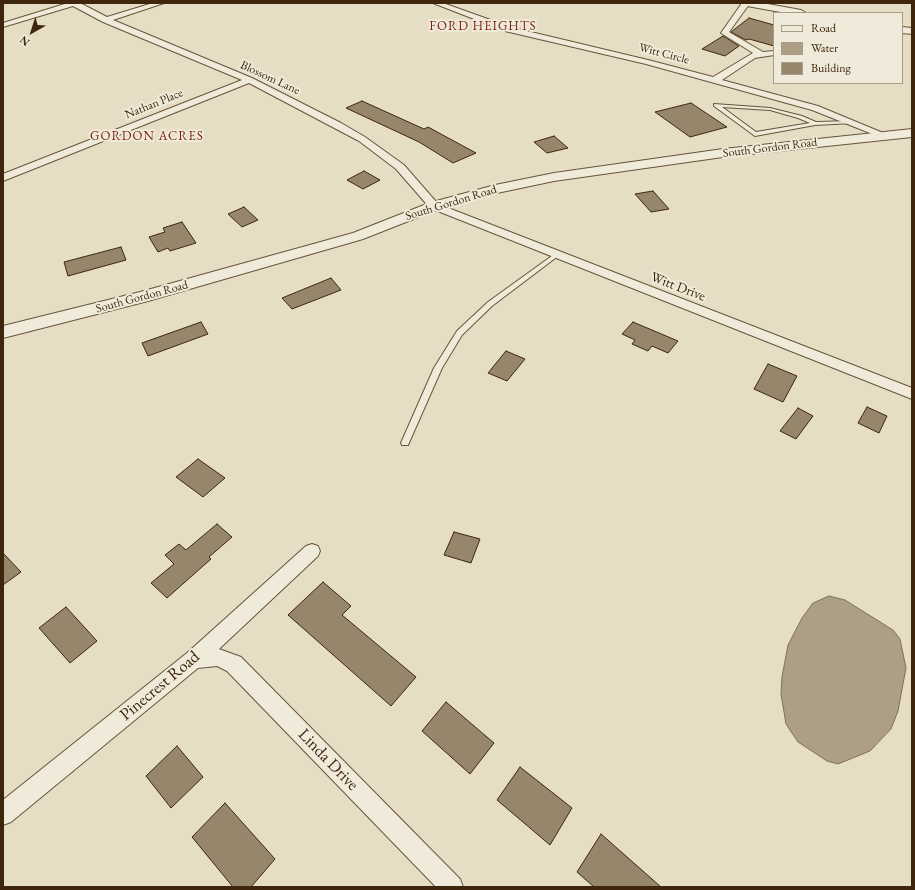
<!DOCTYPE html>
<style>
body{margin:0}
#map{position:relative;width:915px;height:890px;overflow:hidden;background:#e6dec4;font-family:"EB Garamond",serif}
canvas{display:block}
.frame{position:absolute;inset:0;border:4px solid #3e260c;pointer-events:none}
.legend{position:absolute;left:773px;top:12px;width:130px;height:72px;box-sizing:border-box;background:#efead9;border:1px solid #a89c87;margin:0;padding:5px 7px;list-style:none;font-size:12px;color:#3e260c}
.legend li{display:flex;align-items:center;gap:8px;height:20px}
.legend b{width:20px;border:1px solid #a89c87}
.north{position:absolute;left:12px;top:12px;width:40px;height:40px;-webkit-text-stroke:3px #efead9;paint-order:stroke;rotate:219deg;font-size:11px;font-weight:700;line-height:16px;text-align:center;color:#3e260c}
.north::after{content:'';display:block;margin:auto;width:14px;height:18px;background:#3e260c;clip-path:polygon(50% 0,100% 100%,50% 72%,0 100%)}
</style>
<div id="map">
<canvas width="915" height="890"></canvas>
<div class="frame"></div>
<ul class="legend">
<li><b style="height:5px;background:#efead9"></b>Road</li>
<li><b style="height:11px;background:#ad9f85"></b>Water</li>
<li><b style="height:11px;background:#95866c"></b>Building</li>
</ul>
<div class="north">N</div>
</div>
<script>
const context = document.querySelector('canvas').getContext('2d');
context.lineJoin = 'round';
function fill(path, color) { context.fillStyle = color; context.fill(path, 'evenodd'); }
const toPath = rows => new Path2D(rows.map(r => 'M' + r).join(''));
function strokePath(path, color, width, dash) { context.strokeStyle = color; context.lineWidth = width; context.lineCap = dash ? 'butt' : 'round'; context.setLineDash(dash || []); context.stroke(path); }
function drawText(font, color, halo, rows, align = 'center') {
  context.font = font + ' "EB Garamond",serif'; context.lineWidth = 4; context.setLineDash([]); context.textBaseline = 'middle'; context.strokeStyle = halo; context.fillStyle = color; for (const [text, x, y, turn = 0] of rows) {
    context.save(); context.translate(x, y); context.rotate((+turn || 0) * Math.PI / 180); context.textAlign = isNaN(turn) ? turn : align; if (halo) context.strokeText(text, 0, 0); context.fillText(text, 0, 0); context.restore();
  }
}
const water = toPath([
 [829,596,845,600,893,630,900,639,906,668,898,711,891,729,870,751,838,764,827,761,798,742,786,724,781,694,782,677,788,645,802,618,813,603,829,596]
]);
const building = toPath([
 [749,18,774,25,774,46,749,39,746,40,731,32,749,18],
 [723,36,739,46,725,56,702,49,723,36],
 [362,101,424,129,428,127,476,153,453,163,419,142,346,108,362,101],
 [691,103,727,127,690,137,655,112,691,103],
 [554,136,568,148,547,153,534,142,554,136],
 [364,171,380,180,363,189,347,180,364,171],
 [653,191,669,209,651,212,635,194,653,191],
 [244,207,258,220,242,227,228,214,244,207],
 [182,222,196,243,170,251,168,248,158,252,149,237,165,232,163,228,182,222],
 [121,247,126,260,68,276,64,262,121,247],
 [331,278,341,290,292,309,282,298,331,278],
 [201,322,208,334,148,356,142,343,201,322],
 [633,322,678,341,668,353,652,346,648,351,632,344,635,340,622,334,633,322],
 [506,351,525,359,507,381,488,373,506,351],
 [768,364,797,376,783,402,754,389,768,364],
 [867,407,887,416,879,433,858,423,867,407],
 [798,408,813,416,796,439,780,431,798,408],
 [198,459,225,478,203,497,176,477,198,459],
 [217,524,232,537,209,557,211,559,167,598,151,583,174,564,165,555,179,544,186,550,217,524],
 [454,532,480,539,471,563,444,555,454,532],
 [3,553,21,572,3,585,3,553],
 [323,582,351,606,342,615,416,677,391,706,288,615,323,582],
 [66,607,97,641,70,663,39,628,66,607],
 [446,702,494,743,470,774,422,731,446,702],
 [177,746,203,777,171,808,146,776,177,746],
 [520,767,572,808,550,845,497,800,520,767],
 [225,803,275,859,251,887,233,887,192,837,225,803],
 [601,834,661,887,594,887,577,872,601,834]
]);
const service = toPath([
 [714,104,770,108,802,116,816,122,853,121,855,122,853,123,815,125,755,136,714,106,714,104],
 [722,107,770,110,798,118,810,123,756,132,722,107],
 [556,253,558,254,558,256,492,306,462,335,442,368,408,445,402,445,401,443,434,368,457,331,488,302,556,253]
]);
const minor = toPath([
 [68,3,80,3,107,17,153,3,164,3,113,20,252,78,341,123,365,137,404,165,438,204,912,388,912,399,430,208,396,169,359,141,249,83,3,181,3,174,242,80,103,22,73,6,3,27,3,23,68,3],
 [433,3,443,3,510,27,648,60,713,77,753,53,721,33,742,3,750,3,729,32,763,52,774,51,774,55,755,58,722,80,818,106,888,135,886,137,880,137,812,110,646,64,505,31,433,3],
 [312,544,318,546,320,551,318,556,219,649,241,657,460,879,463,887,436,887,227,671,217,666,198,668,11,822,3,825,3,800,187,653,306,546,312,544]
]);
const tertiary = toPath([
 [742,3,762,3,801,10,806,13,786,13,747,6,742,3],
 [902,27,912,28,912,34,902,33,902,27],
 [912,129,912,137,723,157,554,181,497,193,439,209,363,239,148,301,3,338,3,326,140,292,353,233,429,203,495,185,554,173,723,149,912,129]
]);
const farStreetnames = [
 ["Witt Circle",664,54,15],
 ["Blossom Lane",270,78,25],
 ["Nathan Place",154,104,-22],
 ["South Gordon Road",770,148,-7],
 ["South Gordon Road",451,203,-17],
 ["South Gordon Road",142,297,-15]
];
const farNeighbourhoodnames = [
 ["FORD HEIGHTS",483,26],
 ["GORDON ACRES",147,136]
];
const streetNames = [
 ["Witt Drive",678,287,21]
];
const nearStreetnames = [
 ["Pinecrest Road",160,686,-40],
 ["Linda Drive",328,760,46]
];
fill(water, '#ad9f85');
strokePath(water, '#816f55', 1);
fill(building, '#95866c');
strokePath(building, '#3e260c', 1);
strokePath(service, '#68543a', 2);
strokePath(minor, '#68543a', 2);
strokePath(tertiary, '#68543a', 2);
fill(service, '#efead9');
fill(minor, '#efead9');
fill(tertiary, '#efead9');
drawText('12px', '#3e260c', '#efead9', farStreetnames);
context.letterSpacing = '1px';
drawText('13px', '#7a1f14', '#efead9', farNeighbourhoodnames);
context.letterSpacing = '0px';
drawText('14px', '#3e260c', '#efead9', streetNames);
drawText('17px', '#3e260c', '#efead9', nearStreetnames);
</script>
